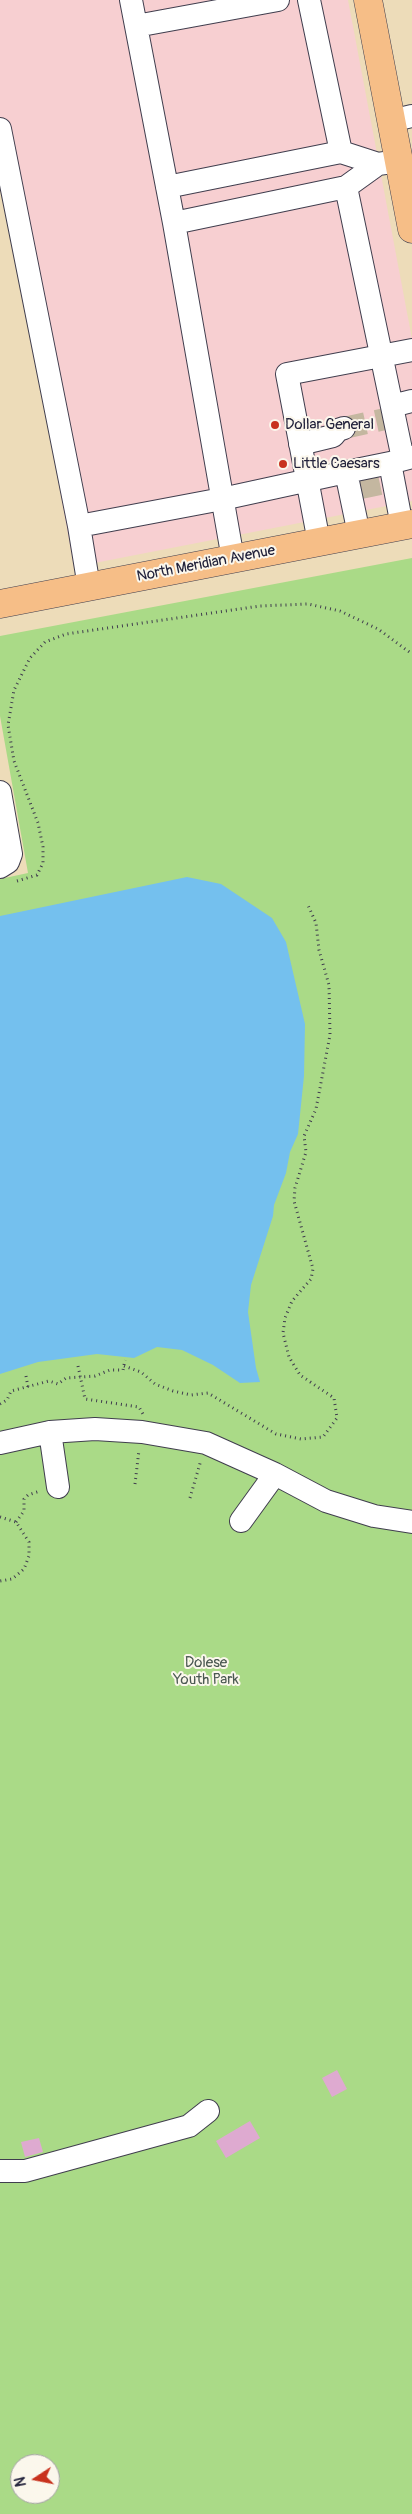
<!DOCTYPE html>
<style>
body{margin:0}
#map{position:relative;width:412px;height:2514px;overflow:hidden;background:#eddcb9;font-family:Pangolin,sans-serif}
canvas{display:block}
.north{position:absolute;left:10px;top:2454px;width:50px;height:50px;box-sizing:border-box;background:#fbf7ec;border:1px solid #a4a2a5;border-radius:50%;rotate:259deg;font-size:14px;font-weight:700;line-height:20px;text-align:center;color:#22223b}
.north::after{content:'';display:block;margin:auto;width:18px;height:22px;background:#c8321e;clip-path:polygon(50% 0,100% 100%,50% 72%,0 100%)}
</style>
<div id="map">
<canvas width="412" height="2514"></canvas>
<div class="north">N</div>
</div>
<script>
const context = document.querySelector('canvas').getContext('2d');
context.lineJoin = 'round';
function fill(path, color) { context.fillStyle = color; context.fill(path, 'evenodd'); }
const toPath = rows => new Path2D(rows.map(r => 'M' + r).join(''));
function strokePath(path, color, width, dash) { context.strokeStyle = color; context.lineWidth = width; context.lineCap = dash ? 'butt' : 'round'; context.setLineDash(dash || []); context.stroke(path); }
function drawText(font, color, halo, rows, align = 'center') {
  context.font = font + ' Pangolin,sans-serif'; context.lineWidth = 4; context.setLineDash([]); context.textBaseline = 'middle'; context.strokeStyle = halo; context.fillStyle = color; for (const [text, x, y, turn = 0] of rows) {
    context.save(); context.translate(x, y); context.rotate((+turn || 0) * Math.PI / 180); context.textAlign = isNaN(turn) ? turn : align; if (halo) context.strokeText(text, 0, 0); context.fillText(text, 0, 0); context.restore();
  }
}
const built = toPath([
 [0,0,348,0,412,339,412,501,74,567,0,163]
]);
const green = toPath([
 [412,558,412,2514,0,2514,0,879,28,873,0,716,0,636],
 [20,2464,50,2464,50,2494,20,2494]
]);
const water = toPath([
 [187,877,221,884,272,918,286,942,305,1024,304,1076,298,1134,290,1152,286,1173,274,1205,273,1216,251,1285,248,1312,256,1368,260,1382,240,1383,213,1365,182,1350,157,1347,134,1358,97,1354,38,1362,0,1374,0,916]
]);
const building = toPath([
 [337,2070,347,2089,332,2097,322,2078],
 [250,2121,260,2138,226,2158,216,2141],
 [39,2138,43,2152,25,2157,21,2142]
]);
const minorTunnel = toPath([
 [344,428,385,419],
 [361,488,380,484]
]);
const path = toPath([
 [17,881,37,875,43,863,43,847,38,823,14,761,8,725,14,690,30,658,45,642,66,634,260,606,308,604,340,611,378,629,412,654],
 [78,1366,85,1399,139,1407,143,1414],
 [124,1366,141,1372,155,1384,173,1391,191,1395,208,1393,276,1434,301,1439,323,1437,337,1418,334,1398,300,1375,289,1357,283,1333,285,1318,292,1301,311,1279,313,1269,294,1201,295,1188,306,1152,304,1136,316,1109,330,1035,329,985,319,950,316,923,307,903],
 [26,1376,28,1387],
 [0,1404,7,1400,11,1391,49,1381,58,1384,66,1378,95,1376,110,1370,123,1370,125,1360],
 [135,1484,139,1450],
 [190,1498,201,1460],
 [0,1517,16,1522,29,1542,29,1556,24,1569,12,1579,0,1581],
 [16,1522,24,1511,24,1499,28,1495,40,1491]
]);
const minor = toPath([
 [131,0,174,223,233,559],
 [309,0,341,152],
 [136,26,278,0],
 [391,121,412,116],
 [0,129,79,526,222,499,346,472,359,534],
 [167,187,341,152,378,164],
 [346,187,403,459],
 [174,223,346,187,378,164,399,161],
 [392,406,412,401],
 [300,444,333,436,338,430,344,428],
 [346,472,390,463],
 [79,526,89,587],
 [402,526,390,463,412,457],
 [319,542,287,374,412,350],
 [0,792,11,854,8,862,0,867],
 [50,1432,58,1487],
 [0,1443,50,1432,95,1429,142,1432,206,1443,275,1474,326,1501,374,1516,412,1522],
 [241,1521,275,1474],
 [0,2171,25,2171,189,2126,208,2111]
]);
const major = toPath([
 [368,0,412,229],
 [0,604,412,524]
]);
const markers = [
 [275,425,5,"#c8321e"],
 [283,464,5,"#c8321e"]
];
const poiNames = [
 ["Dollar General",285,425],
 ["Little Caesars",293,464]
];
const streetNames = [
 ["North Meridian Avenue",206,564,-11]
];
const parkNames = [
 ["Dolese",206,1663],
 ["Youth Park",206,1680]
];
fill(built, '#f7cfd1');
fill(green, '#aada87');
fill(water, '#74c0ee');
fill(building, '#deaad0');
strokePath(minorTunnel, '#c4b7a0', 22, [22, 11]);
strokePath(minor, '#403e4e', 24);
strokePath(major, '#403e4e', 29);
strokePath(path, '#403e4e', 3, [1, 4]);
strokePath(minor, '#fff', 22);
strokePath(major, '#f6be87', 28);
for (const [x, y, r, color] of markers) { const dot = new Path2D(); dot.arc(x, y, r, 0, 2 * Math.PI); context.fillStyle = color; context.fill(dot); strokePath(dot, '#fbf7ec', 2); }
drawText('15px', '#22223b', '#fbf7ec', poiNames, 'left');
drawText('15px', '#22223b', '#fbf7ec', streetNames);
drawText('15px', '#4b5952', '#fbf7ec', parkNames);
</script>
